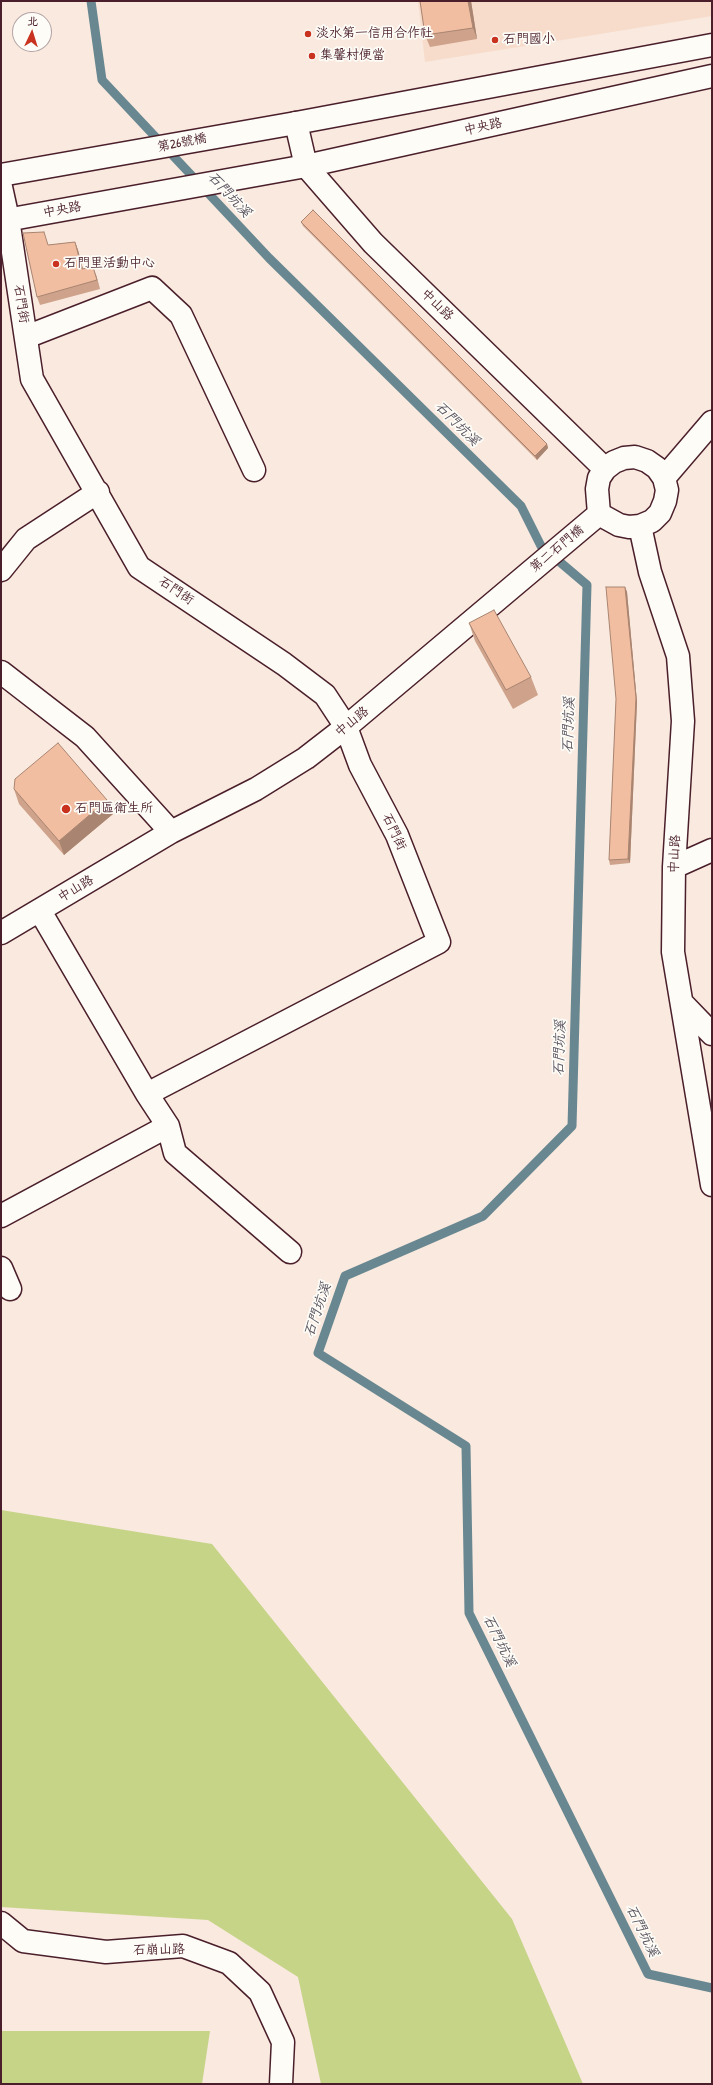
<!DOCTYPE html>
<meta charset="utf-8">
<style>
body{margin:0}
#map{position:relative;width:713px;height:2085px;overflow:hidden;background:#f9e9de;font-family:"Patrick Hand","LXGW WenKai TC",sans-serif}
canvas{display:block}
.frame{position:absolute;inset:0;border:2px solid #4a1f2b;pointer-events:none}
.north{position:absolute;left:12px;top:12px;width:40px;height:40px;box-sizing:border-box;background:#fdfcf7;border:1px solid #b5a4a5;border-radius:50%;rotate:4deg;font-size:11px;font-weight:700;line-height:16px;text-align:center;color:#4a1f2b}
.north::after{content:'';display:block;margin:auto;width:14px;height:18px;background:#c8321e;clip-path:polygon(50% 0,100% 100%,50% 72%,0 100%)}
</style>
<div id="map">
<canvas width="713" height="2085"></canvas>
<div class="frame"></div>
<div class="north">北</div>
</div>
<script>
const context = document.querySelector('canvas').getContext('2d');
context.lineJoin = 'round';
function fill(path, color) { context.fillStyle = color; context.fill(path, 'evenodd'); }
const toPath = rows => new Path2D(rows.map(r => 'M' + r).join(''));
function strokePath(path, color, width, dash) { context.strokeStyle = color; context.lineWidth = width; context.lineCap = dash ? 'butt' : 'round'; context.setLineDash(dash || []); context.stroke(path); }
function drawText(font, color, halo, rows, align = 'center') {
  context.font = font + ' "Patrick Hand","LXGW WenKai TC",sans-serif'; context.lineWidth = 3.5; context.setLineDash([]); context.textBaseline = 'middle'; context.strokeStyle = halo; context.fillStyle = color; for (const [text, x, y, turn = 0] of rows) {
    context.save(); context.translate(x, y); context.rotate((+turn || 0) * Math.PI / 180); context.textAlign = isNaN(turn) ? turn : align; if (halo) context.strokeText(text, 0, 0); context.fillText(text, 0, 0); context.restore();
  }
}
const built = toPath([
 [418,1,712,1,712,16,425,62]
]);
const green = toPath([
 [1,1510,212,1544,512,1919,583,2084,321,2084,298,1977,208,1920,1,1907],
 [1,2031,210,2031,202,2084,1,2084]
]);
const stream = toPath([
 [91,1,102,80,269,258,521,506,541,546,587,585,572,1126,483,1216,345,1276,318,1353,466,1446,469,1613,648,1974,712,1988]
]);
const minor = toPath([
 [296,123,306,166,373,243,605,469],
 [1,187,8,219,32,379,139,567,284,664,325,695,346,727,360,765,397,835,439,942,147,1094],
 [26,337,152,288,181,315,254,470],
 [635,457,647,461,657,468,664,478,667,490,665,501,660,513,652,521,640,526,629,527,619,525,599,514,597,489,599,478,605,469,614,462,624,458,635,457],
 [664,478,712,422],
 [640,526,650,572,678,656,683,721,674,867,673,952,712,1185],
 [1,570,26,539,98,492],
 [1,672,85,737,171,832],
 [674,867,712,850],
 [40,911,147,1094,168,1126,175,1153,290,1252],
 [1,933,171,832,256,789,306,758,346,727,599,514],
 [682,1003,712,1034],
 [1,1216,168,1126],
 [1,1268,10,1289],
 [1,1923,23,1941,106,1952,183,1946,229,1963,260,1992,283,2042,281,2084]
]);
const major = toPath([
 [1,175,296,123,712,45],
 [1,221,306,166,712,76]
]);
const wall = toPath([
 [420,1,471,1,477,39,430,47,425,35],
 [301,222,547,444,548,448,537,460,303,226],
 [75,242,78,250,83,269,96,275,100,289,40,305,37,297,48,245],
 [625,587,627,592,637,702,630,863,610,865,609,860,616,699],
 [469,623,531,677,538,695,513,709,475,641],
 [14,789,107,800,113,814,64,855,19,804]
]);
const shadedWall = toPath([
 [468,1,471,1,477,39,473,28],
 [75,242,78,250,85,277,82,269],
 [93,267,96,275,100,289,97,280],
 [547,444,548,448,537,460,535,456],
 [625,587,627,592,637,702,630,863,628,859],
 [107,800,113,814,64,855,59,841]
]);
const building = toPath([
 [420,1,468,1,473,28,425,35,420,1],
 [313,210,547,444,535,456,301,222,313,210],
 [44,232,48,245,75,242,82,269,93,267,97,280,37,297,23,233,44,232],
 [606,587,625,587,636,698,628,859,609,860,616,699,606,587],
 [494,610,531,677,506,690,469,623,494,610],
 [58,743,107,800,59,841,14,789,15,779,58,743]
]);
const markers = [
 [308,34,4,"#c8321e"],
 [495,40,4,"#c8321e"],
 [312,56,4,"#c8321e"],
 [56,264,4,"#c8321e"],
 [66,809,5,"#c8321e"]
];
const poiNames = [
 ["淡水第一信用合作社",316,34],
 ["石門國小",503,40],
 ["集馨村便當",320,56],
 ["石門里活動中心",64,264],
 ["石門區衛生所",75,809]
];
const streetNames = [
 ["中央路",483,127,-12],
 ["第26號橋",182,143,-11],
 ["中央路",62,210,-10],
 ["石門街",21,304,81],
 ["中山路",437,305,44],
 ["第二石門橋",557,549,-40],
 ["石門街",176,591,34],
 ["中山路",352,722,-39],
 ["石門街",394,832,65],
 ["中山路",675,854,-87],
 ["中山路",76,889,-31],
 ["石崩山路",159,1950,-1]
];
const waterNames = [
 ["石門坑溪",229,195,47],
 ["石門坑溪",457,424,45],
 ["石門坑溪",569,725,-88],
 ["石門坑溪",560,1048,-88],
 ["石門坑溪",318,1310,-71],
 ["石門坑溪",499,1641,64],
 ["石門坑溪",642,1931,64]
];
fill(built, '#f7dccc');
fill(green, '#c6d488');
strokePath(stream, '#688790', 9);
strokePath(minor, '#4a1f2b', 25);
strokePath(major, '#4a1f2b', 25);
strokePath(minor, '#fdfcf7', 22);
strokePath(major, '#fdfcf7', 22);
fill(wall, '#cfa38b');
fill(shadedWall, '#a98571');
fill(building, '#f1bea2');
strokePath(building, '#a98571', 1);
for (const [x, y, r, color] of markers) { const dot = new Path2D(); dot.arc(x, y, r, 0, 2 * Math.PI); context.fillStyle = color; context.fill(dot); strokePath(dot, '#fdfcf7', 1.5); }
drawText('13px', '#4a1f2b', '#fdfcf7', poiNames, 'left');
drawText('13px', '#4a1f2b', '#fdfcf7', streetNames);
drawText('italic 14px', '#59535e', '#fdfcf7', waterNames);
</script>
